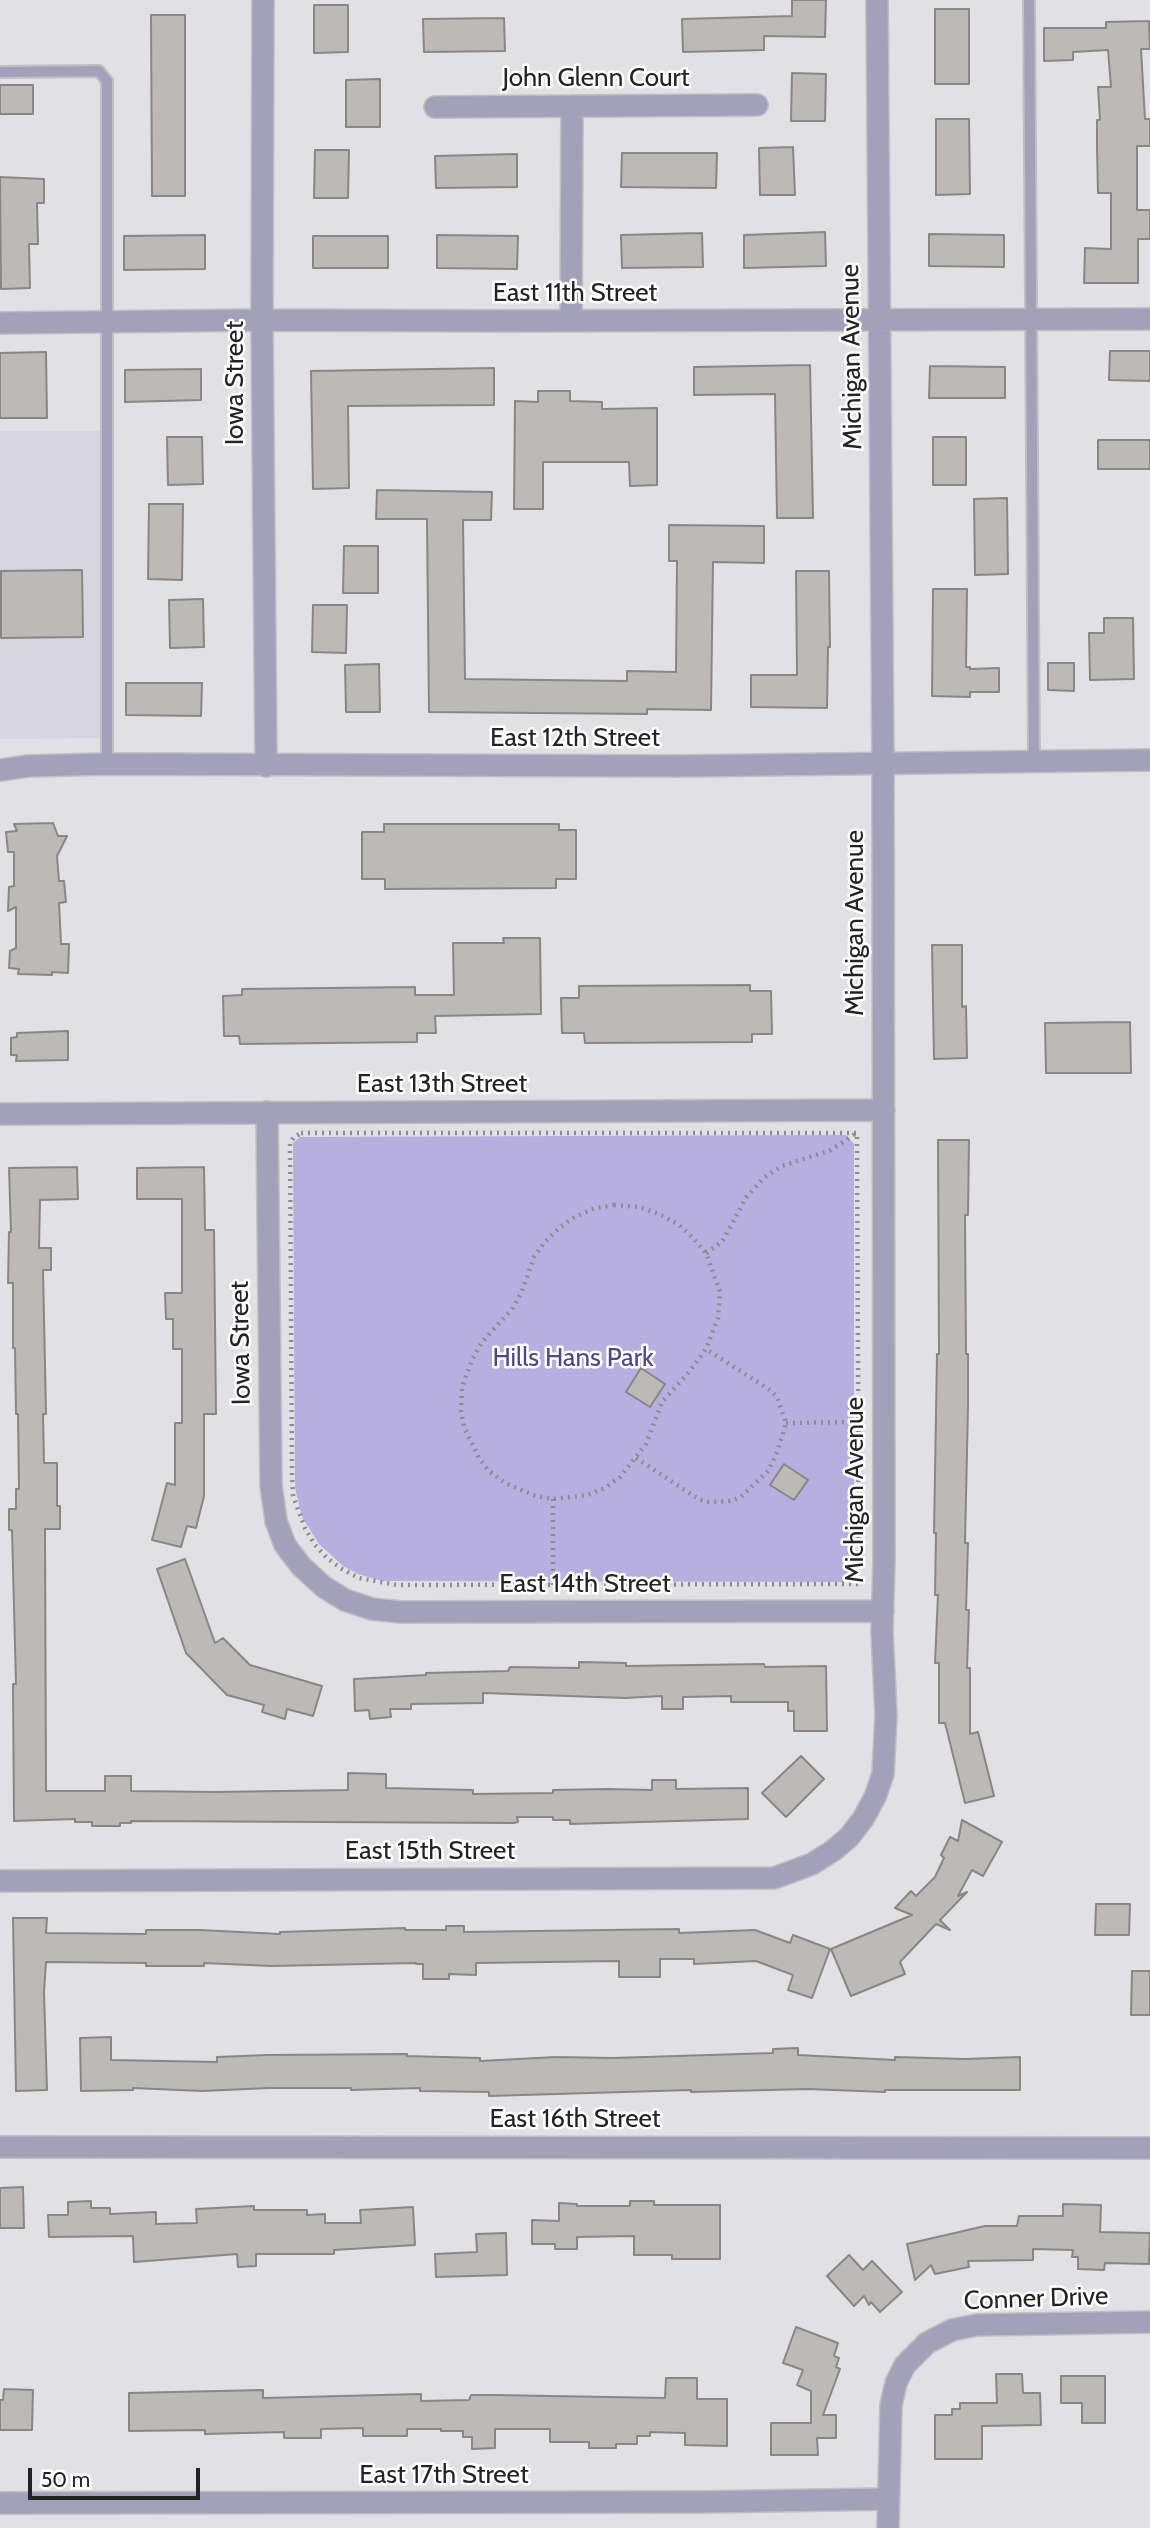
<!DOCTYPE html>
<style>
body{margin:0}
#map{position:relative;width:1150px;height:2528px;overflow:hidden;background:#e1e1e5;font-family:Cabin,sans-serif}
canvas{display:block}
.scale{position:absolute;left:28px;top:2468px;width:172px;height:32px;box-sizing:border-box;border:4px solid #232324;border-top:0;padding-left:9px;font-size:21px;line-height:24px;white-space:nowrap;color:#232324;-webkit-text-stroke:5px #fff;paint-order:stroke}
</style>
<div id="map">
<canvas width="1150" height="2528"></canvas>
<div class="scale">50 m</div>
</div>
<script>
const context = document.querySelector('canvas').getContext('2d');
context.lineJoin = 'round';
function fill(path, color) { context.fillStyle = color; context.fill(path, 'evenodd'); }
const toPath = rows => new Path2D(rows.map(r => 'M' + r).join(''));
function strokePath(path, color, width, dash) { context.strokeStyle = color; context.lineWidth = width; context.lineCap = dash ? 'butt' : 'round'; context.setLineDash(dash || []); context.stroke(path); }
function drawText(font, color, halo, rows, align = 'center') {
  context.font = font + ' Cabin,sans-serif'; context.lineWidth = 5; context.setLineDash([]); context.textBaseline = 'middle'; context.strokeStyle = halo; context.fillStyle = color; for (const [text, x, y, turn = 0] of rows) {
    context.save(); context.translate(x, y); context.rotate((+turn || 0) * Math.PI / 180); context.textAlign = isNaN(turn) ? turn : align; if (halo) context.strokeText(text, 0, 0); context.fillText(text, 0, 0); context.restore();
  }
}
const built = toPath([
 [0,431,102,431,100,738,0,739]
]);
const green = toPath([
 [846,1135,854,1144,854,1576,847,1582,382,1581,358,1574,343,1566,319,1544,302,1517,295,1488,293,1143,300,1137]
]);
const building = toPath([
 [792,0,826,0,825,37,764,36,764,50,683,52,682,19,792,16,792,0],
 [314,5,348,5,348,52,314,53,314,5],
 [935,9,969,9,969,84,935,84,935,9],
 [151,15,185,15,185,196,152,196,151,15],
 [504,18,505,51,424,52,423,19,504,18],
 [1149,21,1150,49,1141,49,1145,119,1150,119,1150,146,1137,146,1137,210,1150,210,1150,239,1138,239,1138,283,1084,283,1085,248,1111,249,1111,193,1098,193,1097,147,1097,120,1100,120,1098,87,1111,87,1108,50,1073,52,1073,60,1044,61,1044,28,1106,28,1106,22,1149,21],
 [792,73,826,74,825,121,791,121,792,73],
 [380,79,380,127,346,127,346,80,380,79],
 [0,85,33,85,33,114,0,114,0,85],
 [936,119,969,119,970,194,936,195,936,119],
 [793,147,795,195,760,195,759,148,793,147],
 [315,150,349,150,348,198,314,198,315,150],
 [622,153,717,153,716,188,621,187,622,153],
 [517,154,517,187,436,188,435,156,517,154],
 [0,177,44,179,44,203,37,203,38,244,29,244,30,288,1,289,0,177],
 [825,232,826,266,744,268,744,235,825,232],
 [702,233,703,267,622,268,621,235,702,233],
 [929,234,1004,235,1004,267,929,266,929,234],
 [205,235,205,269,124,270,124,236,205,235],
 [437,235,518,236,517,269,437,268,437,235],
 [313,236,388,236,388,268,313,268,313,236],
 [1110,351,1150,351,1150,381,1109,380,1110,351],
 [46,352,47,418,0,418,0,353,46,352],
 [810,365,813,518,777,518,775,394,694,395,694,367,810,365],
 [930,366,1005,367,1005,398,929,398,930,366],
 [494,368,494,405,348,406,349,488,313,489,311,371,494,368],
 [201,369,201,400,125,402,125,370,201,369],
 [538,391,570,391,570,401,602,402,602,409,657,408,657,485,630,486,629,462,543,462,543,509,514,509,515,401,538,402,538,391],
 [167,437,202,437,203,484,168,485,167,437],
 [933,437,966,437,966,485,933,485,933,437],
 [1098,440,1150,440,1150,469,1098,469,1098,440],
 [377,490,492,492,491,520,463,520,465,679,627,681,627,671,676,672,677,561,669,561,669,525,764,526,764,563,713,562,711,710,647,709,647,714,429,712,427,519,376,519,377,490],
 [1007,498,1008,574,975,575,974,499,1007,498],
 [149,504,183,504,182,580,148,579,149,504],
 [344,546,378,546,378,593,343,593,344,546],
 [82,570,83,637,1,638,1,571,82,570],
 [796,571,829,571,830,647,828,647,827,708,751,707,751,675,797,675,796,571],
 [933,589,967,589,966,667,970,667,970,669,999,668,999,692,970,692,970,697,932,696,933,589],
 [203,599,204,647,170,648,169,600,203,599],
 [313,605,347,605,346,653,312,652,313,605],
 [1104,618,1133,618,1134,679,1090,680,1089,633,1104,633,1104,618],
 [1048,663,1074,663,1074,691,1048,690,1048,663],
 [379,664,380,712,346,712,345,665,379,664],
 [126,683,202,683,201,716,126,715,126,683],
 [53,823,58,836,67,836,57,856,59,881,64,881,66,902,59,903,61,944,69,944,68,973,52,972,52,975,18,974,19,969,9,968,10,951,16,948,16,907,8,911,9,887,14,886,14,852,8,852,6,832,17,831,14,824,53,823],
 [384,824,559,824,559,830,576,830,576,879,556,879,556,888,385,889,385,879,362,879,362,832,384,832,384,824],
 [503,938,540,938,541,1014,435,1016,436,1033,417,1033,417,1042,240,1044,239,1036,224,1036,223,996,242,995,242,989,415,987,415,995,454,995,453,943,504,943,503,938],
 [932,945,962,945,962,1007,966,1006,967,1058,934,1059,932,945],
 [750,985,750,991,771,991,772,1034,752,1034,752,1042,585,1043,584,1033,562,1033,561,998,579,998,579,986,750,985],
 [1130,1022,1131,1073,1046,1073,1045,1023,1130,1022],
 [68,1031,68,1060,16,1061,17,1055,11,1055,11,1038,17,1037,17,1033,68,1031],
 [938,1140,969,1140,968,1215,965,1215,966,1354,968,1354,968,1407,965,1543,968,1543,966,1610,969,1610,967,1668,970,1668,970,1734,978,1732,994,1796,965,1803,945,1723,939,1723,939,1663,935,1663,938,1595,935,1595,936,1533,934,1533,937,1354,939,1354,938,1140],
 [77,1167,78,1199,40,1200,39,1248,51,1248,51,1270,43,1270,46,1414,43,1414,44,1463,57,1463,57,1506,60,1506,60,1529,45,1529,46,1791,105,1791,105,1776,131,1776,131,1791,215,1792,348,1790,348,1773,386,1774,386,1788,473,1790,473,1794,553,1793,553,1790,608,1789,652,1790,652,1780,676,1780,676,1789,748,1788,748,1819,570,1824,570,1820,553,1820,553,1817,517,1817,518,1822,514,1823,131,1821,131,1823,120,1823,120,1826,92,1826,92,1822,75,1822,75,1819,14,1821,13,1684,16,1684,12,1530,9,1530,9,1509,16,1509,16,1489,19,1489,18,1414,16,1414,15,1348,13,1348,13,1283,8,1283,9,1232,11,1232,9,1168,77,1167],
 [204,1167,205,1230,214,1230,216,1414,204,1414,204,1496,196,1528,187,1526,181,1547,152,1540,167,1483,175,1485,175,1423,182,1423,182,1349,173,1349,173,1319,166,1319,165,1293,182,1293,182,1199,137,1199,137,1168,204,1167],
 [641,1368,665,1384,650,1407,626,1392,641,1368],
 [784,1464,808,1480,794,1500,770,1485,784,1464],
 [185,1559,215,1643,223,1638,250,1665,322,1686,313,1716,287,1709,285,1719,262,1712,264,1705,227,1695,186,1653,157,1569,185,1559],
 [579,1662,626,1663,626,1666,764,1664,765,1667,826,1666,827,1731,794,1731,794,1711,788,1711,788,1702,731,1702,731,1696,683,1697,683,1709,662,1709,662,1696,625,1698,483,1693,483,1703,411,1704,411,1709,390,1709,391,1717,370,1719,369,1710,355,1711,354,1679,426,1675,426,1673,508,1671,510,1667,579,1668,579,1662],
 [801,1756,824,1779,786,1817,762,1793,801,1756],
 [962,1820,1002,1842,983,1876,972,1870,958,1896,967,1892,940,1920,950,1930,936,1924,900,1962,905,1974,851,1996,831,1949,912,1915,895,1908,911,1891,916,1896,935,1877,944,1858,941,1855,950,1837,958,1841,962,1820],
 [1096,1904,1130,1904,1129,1935,1095,1935,1096,1904],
 [13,1918,47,1918,46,1933,146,1934,146,1930,200,1930,280,1934,280,1932,405,1928,405,1930,446,1930,446,1926,464,1926,464,1932,679,1929,679,1933,755,1930,790,1943,793,1935,830,1949,812,1998,788,1990,793,1975,756,1961,694,1964,694,1959,660,1959,660,1977,619,1977,619,1961,476,1963,476,1975,449,1974,449,1979,423,1979,423,1964,416,1964,416,1963,271,1966,204,1963,204,1966,146,1966,146,1963,46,1962,44,1992,47,2090,16,2091,13,1918],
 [1132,1971,1150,1971,1150,2015,1131,2015,1132,1971],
 [111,2037,111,2060,217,2062,217,2057,267,2055,407,2054,407,2056,480,2058,480,2061,556,2057,613,2058,773,2053,773,2049,798,2048,798,2055,895,2060,895,2057,965,2059,1020,2057,1020,2090,885,2090,885,2092,808,2089,691,2092,691,2090,489,2096,489,2092,420,2091,420,2088,351,2090,351,2088,269,2088,202,2091,133,2088,133,2090,81,2091,80,2038,111,2037],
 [23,2187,24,2228,0,2228,0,2188,23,2187],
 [91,2201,91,2208,110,2208,110,2214,156,2212,156,2224,197,2223,196,2209,254,2206,254,2210,307,2210,307,2215,325,2214,325,2223,361,2223,360,2210,413,2207,415,2245,334,2250,334,2254,256,2254,256,2266,238,2267,237,2254,134,2262,133,2236,49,2237,48,2215,68,2215,68,2202,91,2201],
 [630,2201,654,2201,654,2205,720,2205,720,2259,672,2259,672,2255,634,2255,634,2236,577,2237,577,2249,555,2249,555,2244,532,2244,532,2220,559,2221,559,2203,577,2204,577,2206,630,2206,630,2201],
 [1063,2204,1101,2205,1100,2232,1150,2233,1149,2264,1105,2263,1104,2270,1078,2269,1078,2257,1072,2257,1073,2250,1033,2249,1033,2260,968,2261,969,2267,935,2274,931,2265,915,2280,907,2244,985,2226,1017,2226,1019,2216,1063,2216,1063,2204],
 [506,2233,507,2275,436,2277,435,2254,477,2252,476,2234,506,2233],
 [849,2255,863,2270,872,2261,902,2292,880,2312,871,2302,869,2305,864,2296,854,2306,827,2276,849,2255],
 [796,2327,838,2343,834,2356,839,2358,836,2367,840,2369,823,2415,836,2415,836,2438,817,2438,818,2455,771,2455,771,2423,811,2423,811,2391,797,2385,803,2370,783,2363,796,2327],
 [996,2374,1022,2374,1023,2393,1040,2393,1041,2425,982,2426,982,2459,935,2459,935,2415,952,2415,952,2409,960,2409,960,2403,997,2403,996,2374],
 [1061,2376,1105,2376,1105,2423,1082,2423,1082,2403,1061,2403,1061,2376],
 [666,2378,697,2378,697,2399,727,2399,727,2446,685,2445,685,2433,650,2432,650,2436,637,2436,637,2444,616,2444,616,2448,589,2448,589,2442,550,2442,550,2429,495,2429,495,2448,472,2449,472,2437,463,2437,463,2431,441,2431,441,2429,407,2429,407,2436,363,2436,363,2428,321,2429,321,2438,284,2438,284,2432,205,2434,205,2430,129,2431,129,2393,263,2390,263,2398,421,2394,421,2401,469,2400,471,2395,494,2395,665,2398,666,2378],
 [4,2389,33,2390,32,2430,0,2430,0,2400,3,2400,4,2389]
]);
const path = toPath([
 [301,1133,857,1133,859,1584,397,1585,359,1578,342,1569,327,1558,315,1545,305,1528,293,1496,292,1477,290,1143,294,1137,301,1133],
 [614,1205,639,1207,659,1214,678,1224,691,1236,706,1253,720,1292,718,1318,706,1349,690,1371,662,1402,646,1444,620,1477,605,1488,588,1495,553,1499,536,1496,505,1483,489,1471,479,1458,464,1427,461,1411,462,1387,472,1360,482,1342,513,1308,522,1291,534,1257,544,1243,559,1228,573,1218,593,1209,614,1205],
 [706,1253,722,1242,747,1196,765,1177,782,1166,831,1150,855,1134],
 [786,1423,858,1422],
 [636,1458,700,1500,708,1502,730,1501,741,1497,769,1470,778,1450,786,1423,777,1397,770,1390,706,1349],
 [553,1585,553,1499]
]);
const service = toPath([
 [1029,0,1034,761],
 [0,72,99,71,107,81,107,764]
]);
const minor = toPath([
 [263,0,262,320,266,766],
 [435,107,757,105],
 [571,321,572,106],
 [0,323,262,320,509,321,1150,319],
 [267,1112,271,1485,276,1521,285,1545,301,1566,324,1587,345,1600,372,1609,401,1612,883,1611],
 [0,1114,884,1110],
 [0,1881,774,1878,812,1864,834,1850,849,1837,863,1819,875,1797,883,1774,886,1716,882,1631,884,1560,883,764,877,0],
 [0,2147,1150,2148],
 [0,2503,700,2502,888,2499],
 [888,2528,891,2405,896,2383,905,2365,927,2343,952,2330,977,2325,1150,2322]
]);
const tertiary = toPath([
 [0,770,28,766,107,764,681,766,1150,760]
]);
const streetNames = [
 ["John Glenn Court",596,78],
 ["East 11th Street",575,293],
 ["Michigan Avenue",852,357,-91],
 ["Iowa Street",235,383,-90],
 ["East 12th Street",575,738],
 ["Michigan Avenue",855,923,-90],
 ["East 13th Street",442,1084],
 ["Iowa Street",241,1343,-91],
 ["Michigan Avenue",855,1490,-90],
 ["East 14th Street",585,1584],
 ["East 15th Street",430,1851],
 ["East 16th Street",575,2119],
 ["Conner Drive",1036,2299,-2],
 ["East 17th Street",444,2475]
];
const parkNames = [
 ["Hills Hans Park",573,1358]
];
fill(built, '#d6d5e0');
fill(green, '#b6afe0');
fill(building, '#bcb9b6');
strokePath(building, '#898683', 2);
strokePath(service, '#bfbfc2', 14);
strokePath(minor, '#bfbfc2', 24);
strokePath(tertiary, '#bfbfc2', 24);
strokePath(path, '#8d8d8f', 4.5, [2, 5]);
strokePath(service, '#a3a0ba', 10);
strokePath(minor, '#a3a0ba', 21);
strokePath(tertiary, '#a3a0ba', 21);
drawText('26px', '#232324', '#fff', streetNames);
drawText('26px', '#53438b', '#fff', parkNames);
</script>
